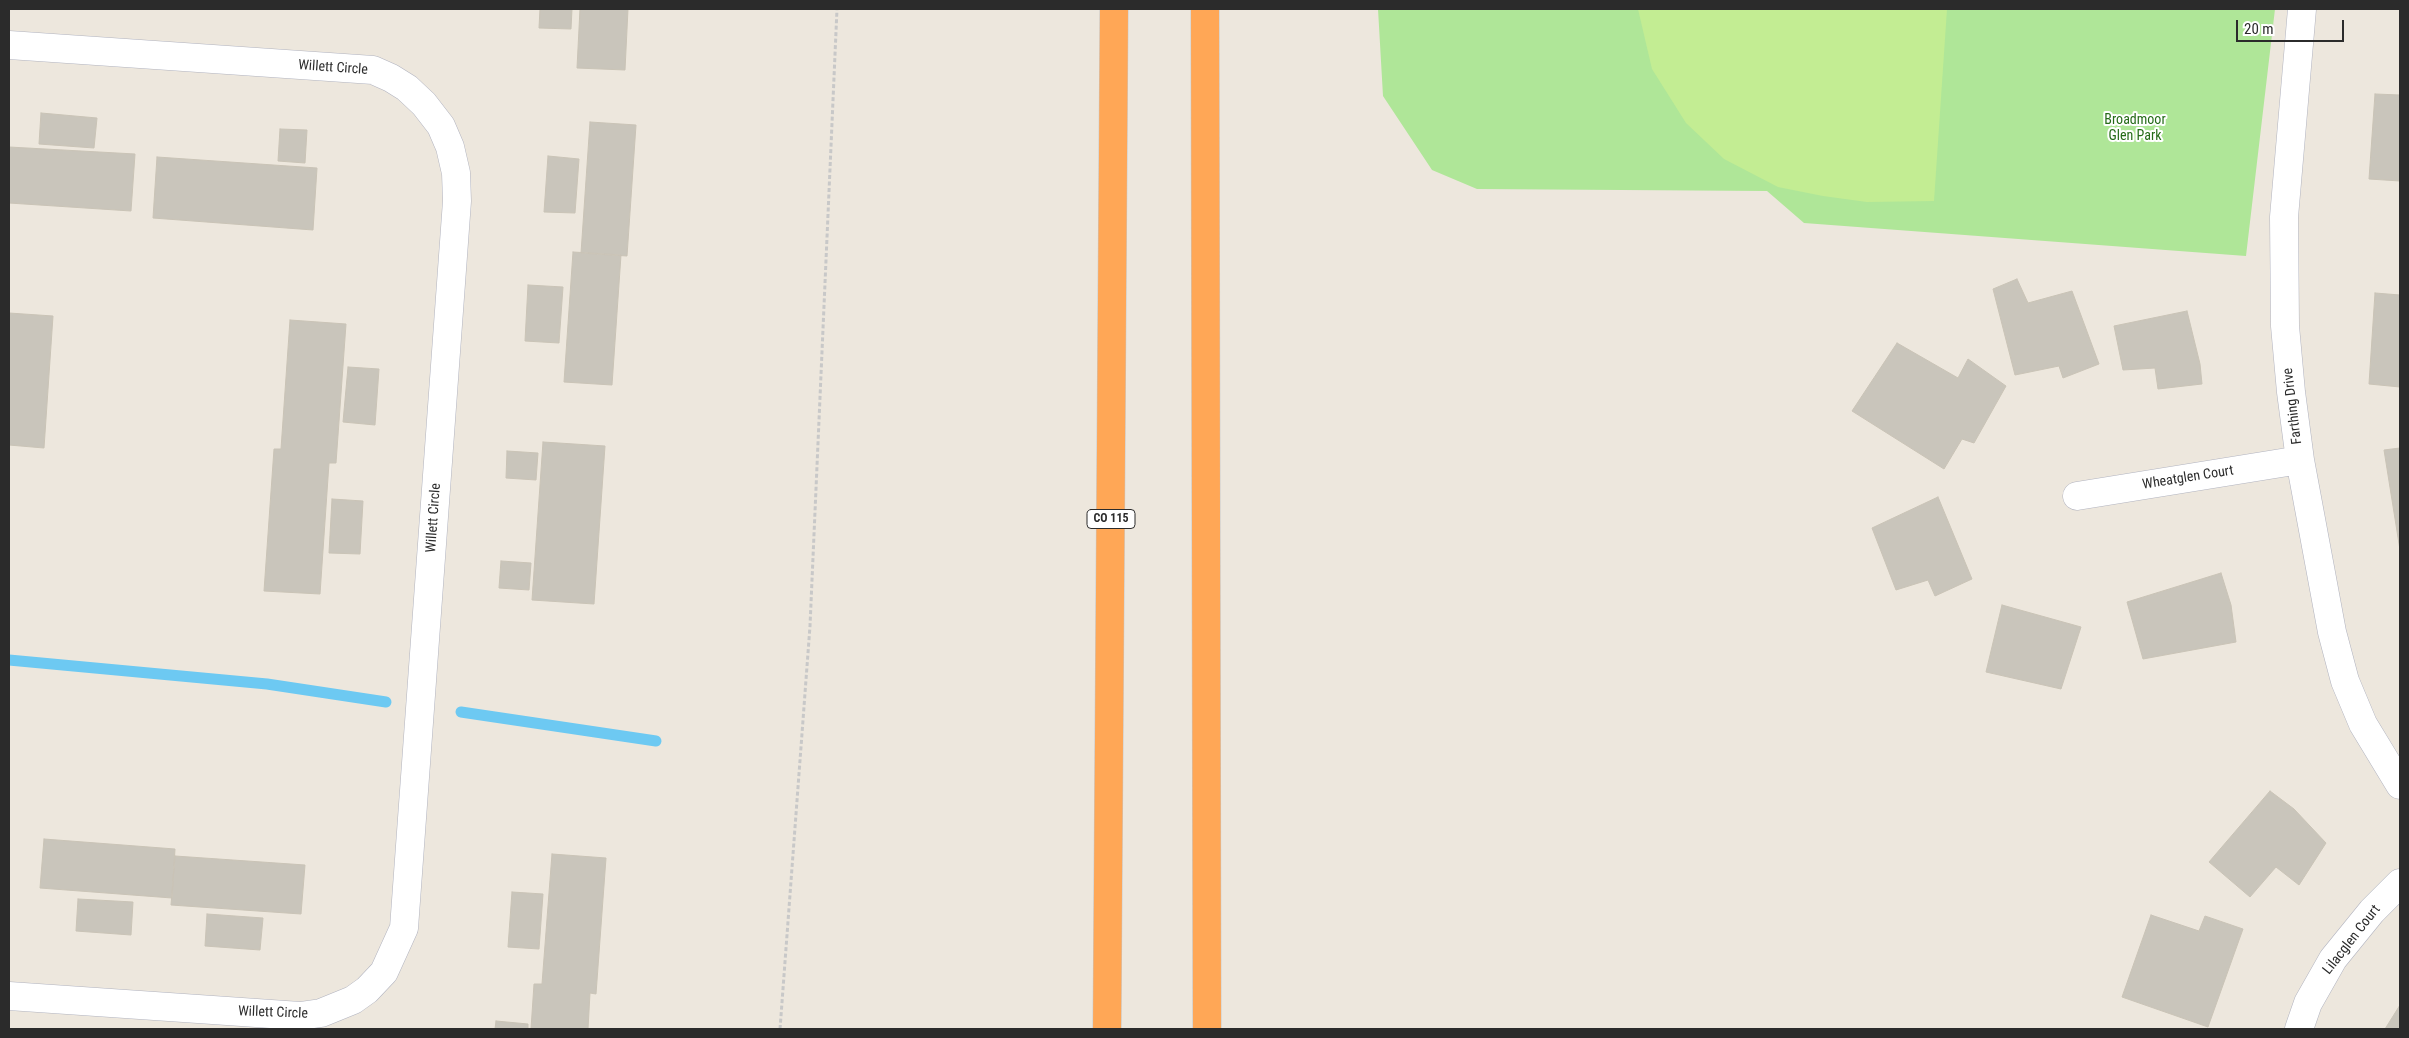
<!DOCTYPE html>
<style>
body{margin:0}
#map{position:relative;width:2409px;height:1038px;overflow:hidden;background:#ede7dd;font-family:"Roboto Condensed",sans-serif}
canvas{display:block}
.frame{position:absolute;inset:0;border:10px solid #2b2b2b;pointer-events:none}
.scale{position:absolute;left:2236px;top:20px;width:108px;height:22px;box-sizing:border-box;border:2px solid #2b2b2b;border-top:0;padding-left:6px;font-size:15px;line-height:18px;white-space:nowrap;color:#2b2b2b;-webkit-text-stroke:4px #fff;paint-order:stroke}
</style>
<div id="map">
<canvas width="2409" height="1038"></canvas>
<div class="frame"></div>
<div class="scale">20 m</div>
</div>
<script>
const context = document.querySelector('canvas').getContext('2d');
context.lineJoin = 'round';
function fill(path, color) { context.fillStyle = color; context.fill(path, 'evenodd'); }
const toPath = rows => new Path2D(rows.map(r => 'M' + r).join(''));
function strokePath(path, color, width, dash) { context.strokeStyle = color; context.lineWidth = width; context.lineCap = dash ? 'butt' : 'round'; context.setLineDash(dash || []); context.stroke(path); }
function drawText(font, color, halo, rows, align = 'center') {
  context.font = font + ' "Roboto Condensed",sans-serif'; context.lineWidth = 4; context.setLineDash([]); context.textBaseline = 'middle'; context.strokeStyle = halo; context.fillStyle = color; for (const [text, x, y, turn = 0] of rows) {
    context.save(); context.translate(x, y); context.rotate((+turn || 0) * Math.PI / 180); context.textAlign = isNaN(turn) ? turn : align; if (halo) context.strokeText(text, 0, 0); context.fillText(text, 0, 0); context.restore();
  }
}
const green = toPath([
 [1378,9,2275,9,2246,256,1804,223,1767,191,1477,189,1432,170,1383,96]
]);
const pitch = toPath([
 [1638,9,1947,9,1934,201,1867,202,1823,196,1778,187,1724,159,1686,123,1652,69]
]);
const stream = toPath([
 [9,660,267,684,386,702],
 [461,712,656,741]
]);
const building = toPath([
 [540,9,572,9,571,29,539,28,540,9],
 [580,9,628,9,625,70,577,68,580,9],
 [2375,94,2400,95,2400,181,2369,179,2375,94],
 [41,113,97,118,94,148,39,144,41,113],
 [590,122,636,125,627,256,581,253,590,122],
 [280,129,307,130,305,163,278,161,280,129],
 [9,147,135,154,131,211,9,203,9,147],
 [548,156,579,159,575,213,544,212,548,156],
 [157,157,317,168,313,230,153,218,157,157],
 [573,252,621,255,612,385,564,382,573,252],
 [2017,279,2028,303,2072,291,2099,364,2063,378,2059,366,2015,375,1993,289,2017,279],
 [528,285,563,287,559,343,525,341,528,285],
 [2375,293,2400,295,2400,387,2369,384,2375,293],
 [2187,311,2200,364,2202,384,2158,389,2155,368,2123,370,2114,326,2187,311],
 [9,313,53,316,44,448,9,445,9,313],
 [290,320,346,324,336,463,329,463,320,594,264,591,274,449,281,449,290,320],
 [1897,343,1958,378,1968,359,2006,386,1974,443,1962,439,1944,469,1852,411,1897,343],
 [348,367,379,369,375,425,343,422,348,367],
 [543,442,605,446,594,604,532,600,543,442],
 [2400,448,2400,550,2384,450,2400,448],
 [507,451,538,453,536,480,506,478,507,451],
 [1938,497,1972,579,1935,596,1928,580,1896,590,1872,528,1938,497],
 [332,499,363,501,360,554,329,553,332,499],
 [501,561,531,563,529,590,499,588,501,561],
 [2221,573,2231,605,2236,642,2143,659,2127,602,2221,573],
 [2002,605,2081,627,2061,689,1986,672,2002,605],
 [2270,791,2294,809,2326,843,2299,885,2276,867,2250,897,2209,862,2270,791],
 [44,839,175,849,172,898,40,888,44,839],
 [552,854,606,858,596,994,590,993,588,1029,531,1029,534,984,542,984,552,854],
 [175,856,305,865,301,914,171,905,175,856],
 [512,892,543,894,539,949,508,947,512,892],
 [78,899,133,902,131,935,76,931,78,899],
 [207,914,263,918,260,950,205,946,207,914],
 [2151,915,2199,931,2205,916,2243,929,2208,1027,2122,997,2151,915],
 [2400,1005,2400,1029,2385,1029,2400,1005],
 [496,1021,528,1024,528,1029,495,1029,496,1021]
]);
const path = toPath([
 [780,1029,810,626,837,9]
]);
const street = toPath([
 [2302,9,2284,217,2285,326,2291,392,2300,460,2332,632,2345,681,2363,724,2400,785],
 [9,45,373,70,391,78,407,88,424,104,441,126,450,147,456,173,457,201,404,928,384,972,367,990,353,1000,321,1013,300,1016,9,996],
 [2077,496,2300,460],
 [2299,1029,2308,1003,2333,959,2372,911,2400,883]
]);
const highway = toPath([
 [1205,9,1207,1029],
 [1107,1029,1114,9]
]);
const shields = [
 [1111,519,48]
];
const shieldNames = [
 ["CO 115",1111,519]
];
const streetNames = [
 ["Willett Circle",333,68,4],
 ["Farthing Drive",2293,406,-97],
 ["Wheatglen Court",2188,478,-9],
 ["Willett Circle",434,518,-86],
 ["Lilacglen Court",2352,940,-52],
 ["Willett Circle",273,1013,2]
];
const parkNames = [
 ["Broadmoor",2135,120],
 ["Glen Park",2135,136]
];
fill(green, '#afe698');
fill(pitch, '#c3ed93');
strokePath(stream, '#6dc9f2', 11);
fill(building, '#c9c5bb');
strokePath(building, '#c9c3b6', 1);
strokePath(street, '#b1b3bf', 29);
strokePath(highway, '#c8c8c8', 29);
strokePath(path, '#c8c8c8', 3, [4, 2.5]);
strokePath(street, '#fff', 28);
strokePath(highway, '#ffa756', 28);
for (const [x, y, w] of shields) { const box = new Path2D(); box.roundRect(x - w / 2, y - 9.5, w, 19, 4); context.fillStyle = '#fff'; context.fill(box); strokePath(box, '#2b2b2b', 1); }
drawText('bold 12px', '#2b2b2b', null, shieldNames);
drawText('14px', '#2b2b2b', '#fff', streetNames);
drawText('14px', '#256b18', '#fff', parkNames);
</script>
